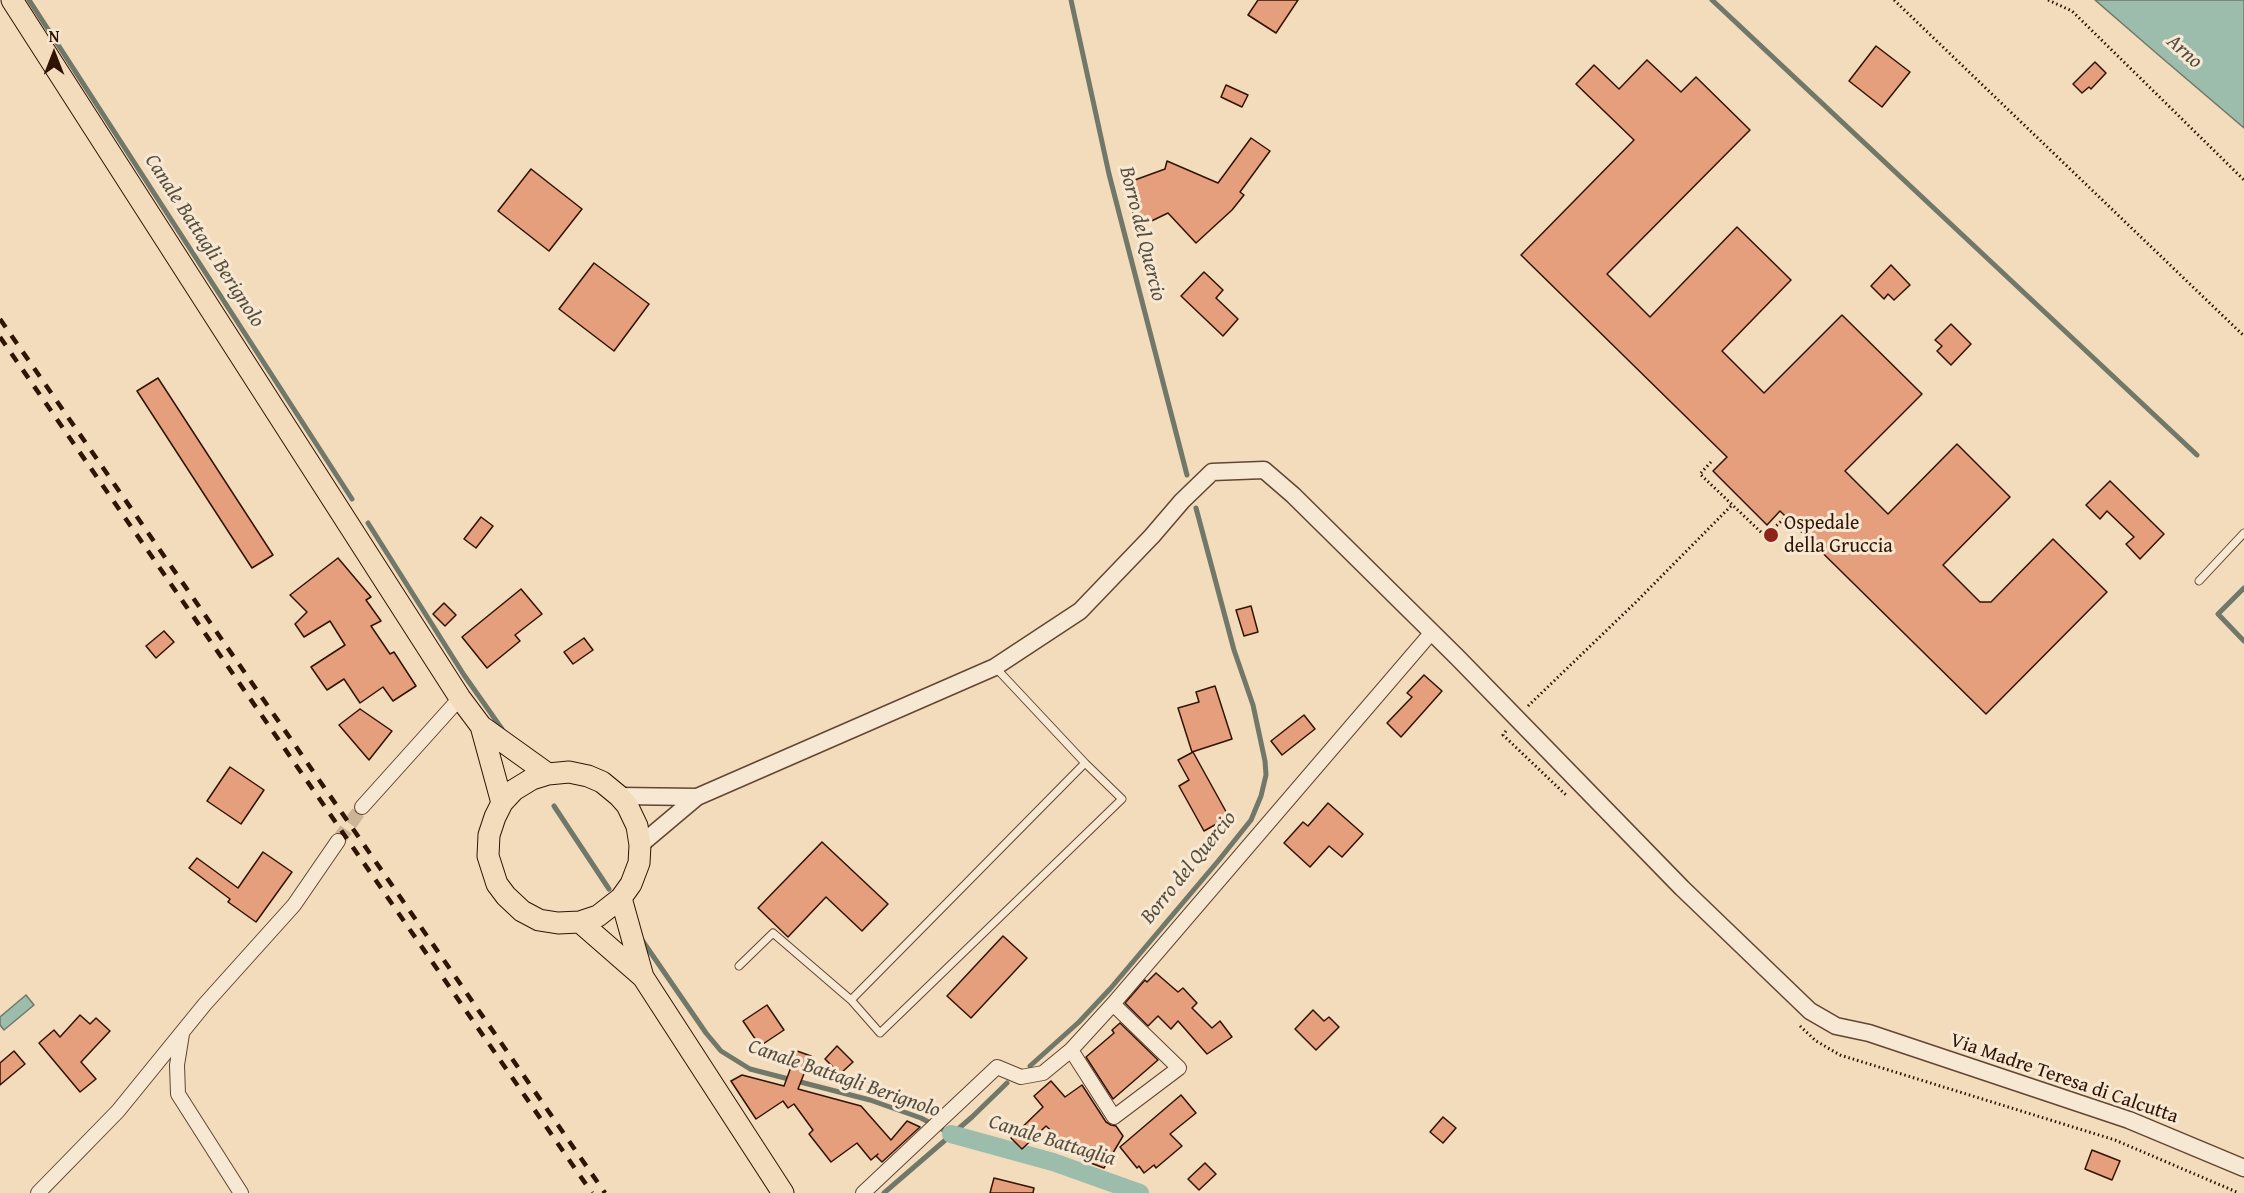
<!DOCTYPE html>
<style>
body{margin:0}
#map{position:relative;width:2244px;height:1193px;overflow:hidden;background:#f3dcbb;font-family:"Gentium Book Plus",serif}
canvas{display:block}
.north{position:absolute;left:24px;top:24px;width:60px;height:60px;-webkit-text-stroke:4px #f7e8d3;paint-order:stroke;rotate:0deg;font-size:16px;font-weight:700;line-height:24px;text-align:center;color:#311304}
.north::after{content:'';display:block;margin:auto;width:21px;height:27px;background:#311304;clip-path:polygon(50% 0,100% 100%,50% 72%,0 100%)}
</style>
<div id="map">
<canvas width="2244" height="1193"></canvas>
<div class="north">N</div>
</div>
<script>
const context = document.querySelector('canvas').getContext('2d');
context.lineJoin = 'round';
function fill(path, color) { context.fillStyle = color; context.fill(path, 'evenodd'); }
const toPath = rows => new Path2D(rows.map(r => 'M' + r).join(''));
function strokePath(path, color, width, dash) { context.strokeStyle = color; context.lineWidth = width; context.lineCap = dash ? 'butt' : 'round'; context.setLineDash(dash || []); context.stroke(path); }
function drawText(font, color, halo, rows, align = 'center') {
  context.font = font + ' "Gentium Book Plus",serif'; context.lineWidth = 6; context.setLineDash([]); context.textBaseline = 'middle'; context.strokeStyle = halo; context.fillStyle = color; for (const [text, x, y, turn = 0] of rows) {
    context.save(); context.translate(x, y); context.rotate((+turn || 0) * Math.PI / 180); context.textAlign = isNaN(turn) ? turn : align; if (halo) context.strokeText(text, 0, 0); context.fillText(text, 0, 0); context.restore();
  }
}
const water = toPath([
 [2095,0,2244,0,2244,128,2155,52,2095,0],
 [26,995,34,1005,4,1030,0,1025,0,1017,26,995]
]);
const stream = toPath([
 [29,0,352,499],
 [1071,0,1109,174,1187,475],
 [1712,0,2197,455],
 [368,523,464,675,502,729],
 [2244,588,2218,614,2244,641],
 [554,806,609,889],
 [642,940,706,1033,721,1051,750,1069,870,1100,921,1118,951,1134],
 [1030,1066,1079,1022,1110,989,1219,860,1251,820,1261,796,1266,775,1265,761,1253,705,1234,650,1196,508],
 [884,1193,972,1117,1007,1083]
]);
const canal = toPath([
 [951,1134,1053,1162,1140,1193]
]);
const building = toPath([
 [1258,0,1298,0,1276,33,1248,15,1258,0],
 [1876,46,1910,72,1882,107,1849,81,1876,46],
 [1647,60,1681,92,1696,77,1750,130,1607,274,1650,317,1737,227,1791,280,1722,351,1764,393,1842,315,1922,394,1845,471,1888,514,1957,444,2010,497,1943,565,1980,602,1991,602,2053,539,2107,592,1986,714,1780,511,1767,525,1713,471,1727,457,1521,255,1634,140,1576,84,1594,65,1619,89,1647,60],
 [2095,62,2106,73,2091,89,2089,87,2082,93,2073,84,2095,62],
 [1226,85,1248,95,1242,107,1221,97,1226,85],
 [1251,138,1270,151,1240,192,1244,195,1232,210,1196,243,1168,213,1137,228,1132,209,1141,205,1132,181,1165,169,1167,161,1218,183,1251,138],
 [531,169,582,209,549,251,498,211,531,169],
 [594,263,649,304,614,351,559,309,594,263],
 [1891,265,1910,285,1894,300,1888,294,1884,299,1871,286,1891,265],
 [1204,272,1223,290,1216,298,1238,319,1223,336,1181,296,1204,272],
 [1951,324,1971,344,1951,365,1937,351,1942,346,1935,340,1951,324],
 [158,378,273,555,252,568,137,391,158,378],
 [2110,481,2164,534,2140,559,2126,544,2134,537,2107,511,2100,519,2086,505,2110,481],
 [481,517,493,526,476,548,464,539,481,517],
 [338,558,371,597,366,600,381,621,371,626,390,654,394,652,416,686,393,701,383,687,360,703,344,679,327,690,311,667,345,645,330,621,304,637,295,624,307,612,290,595,338,558],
 [521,589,542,614,515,635,520,641,487,668,462,637,521,589],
 [444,603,456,615,445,626,433,614,444,603],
 [1251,606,1258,632,1244,636,1236,610,1251,606],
 [164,631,174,642,156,658,146,646,164,631],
 [584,638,593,650,573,664,564,652,584,638],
 [1424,675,1442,691,1401,737,1387,723,1412,697,1407,693,1424,675],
 [1215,686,1232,739,1192,752,1178,708,1199,702,1196,692,1215,686],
 [360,709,392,731,369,760,339,725,360,709],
 [1304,715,1315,729,1282,755,1271,741,1304,715],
 [1193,752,1229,817,1204,831,1179,786,1189,780,1178,760,1193,752],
 [230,767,264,790,241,824,207,801,230,767],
 [1328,803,1363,834,1342,857,1329,846,1310,867,1284,843,1303,822,1308,826,1328,803],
 [822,842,888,904,862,931,826,897,788,937,758,908,822,842],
 [263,852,292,872,256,922,228,902,230,899,189,868,197,858,238,888,263,852],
 [1003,936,1027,958,971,1018,947,996,1003,936],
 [1156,973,1178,992,1183,988,1197,1003,1192,1008,1212,1028,1220,1021,1232,1037,1207,1054,1178,1021,1171,1029,1158,1016,1148,1026,1125,1003,1145,980,1147,982,1156,973],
 [767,1005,784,1030,760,1046,743,1021,767,1005],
 [1313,1010,1324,1021,1329,1017,1339,1027,1316,1050,1295,1029,1313,1010],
 [80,1015,90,1024,96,1018,110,1031,81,1062,96,1079,80,1092,39,1043,54,1030,60,1037,80,1015],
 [1120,1023,1158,1060,1113,1099,1086,1057,1114,1033,1112,1030,1120,1023],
 [837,1046,853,1062,840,1074,825,1059,837,1046],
 [14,1051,25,1064,0,1085,0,1063,14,1051],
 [797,1051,811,1056,798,1089,861,1106,891,1140,907,1121,920,1127,882,1162,876,1156,878,1154,871,1160,857,1143,831,1162,809,1134,813,1130,794,1104,788,1108,783,1101,756,1119,731,1081,742,1075,784,1086,797,1051],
 [1051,1081,1065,1097,1082,1085,1106,1122,1111,1125,1116,1126,1123,1136,1104,1168,1083,1160,1046,1126,1022,1149,1011,1138,1043,1107,1034,1096,1051,1081],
 [1181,1095,1196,1113,1170,1134,1182,1146,1156,1168,1154,1165,1144,1173,1139,1166,1137,1168,1120,1147,1181,1095],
 [1443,1117,1456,1128,1443,1143,1430,1132,1443,1117],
 [2092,1150,2120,1161,2112,1180,2085,1169,2092,1150],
 [1205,1163,1216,1174,1199,1190,1188,1179,1205,1163],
 [994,1178,1034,1188,1033,1193,990,1193,994,1178]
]);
const minorTunnel = toPath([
 [338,841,362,807]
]);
const path = toPath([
 [1894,0,2244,336],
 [2048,0,2072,11,2244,180],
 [1711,462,1700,474,1765,536,1786,517],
 [1528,706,1636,602,1733,504],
 [1506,731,1503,735,1567,796],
 [1800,1026,1816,1041,1840,1055,2115,1140,2239,1193]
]);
const service = toPath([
 [2199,581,2244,533],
 [995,667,1085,763,851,1000,880,1033,1122,799,1085,763],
 [739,966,773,933,851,1000]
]);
const minor = toPath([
 [362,807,460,698],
 [182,1034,177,1065,178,1094,241,1193],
 [1071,1050,1114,1117,1179,1068,1113,1004],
 [38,1193,118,1111,205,1004,294,905,338,841],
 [863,1193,997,1067,1021,1077,1043,1073,1071,1050,1113,1004,1432,632]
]);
const tertiary = toPath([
 [619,796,697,797],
 [640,845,697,797,995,667,1080,611,1152,536,1182,501,1212,472,1264,470,1293,495,1458,658,1682,888,1810,1011,1836,1026,1869,1033,2129,1120,2244,1168]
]);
const primary = toPath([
 [12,0,460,698,481,726,548,774],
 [481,726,502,803],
 [621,898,598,916,580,922,558,923,539,920,522,911,506,896,497,884,488,856,489,835,495,817,502,803,514,790,532,779,548,774,569,772,588,776,602,782,619,796,627,805,637,826,640,845,639,863,631,884,621,898,643,977],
 [580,922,643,977,783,1193]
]);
const rail = toPath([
 [0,319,605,1193],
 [0,337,592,1193]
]);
const markers = [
 [1771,535,8,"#8f2418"]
];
const poiNames = [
 ["Ospedale",1784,524],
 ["della Gruccia",1784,547]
];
const streetNames = [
 ["Via Madre Teresa di Calcutta",2064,1079,19]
];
const waterNames = [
 ["Arno",2184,52,41],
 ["Borro del Quercio",1142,234,76],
 ["Canale Battagli Berignolo",204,241,57],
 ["Borro del Quercio",1189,868,-51],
 ["Canale Battagli Berignolo",844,1079,19],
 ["Canale Battaglia",1052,1141,17]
];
fill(water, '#9cbcac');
strokePath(water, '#717869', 1.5);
strokePath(stream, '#717869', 5);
strokePath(canal, '#9cbcac', 18);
fill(building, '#e59f7d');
strokePath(building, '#311304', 1.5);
strokePath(minorTunnel, '#ccb496', 14, [14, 7]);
strokePath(service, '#624532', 9);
strokePath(minor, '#624532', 16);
strokePath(tertiary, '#624532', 19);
strokePath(primary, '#311304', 23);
strokePath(path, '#311304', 3, [1.5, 3]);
strokePath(service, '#f7e8d3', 7);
strokePath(minor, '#f7e8d3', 14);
strokePath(tertiary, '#f7e8d3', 16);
strokePath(primary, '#f3dcbb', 21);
strokePath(rail, '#311304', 4.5, [10, 10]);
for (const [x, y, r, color] of markers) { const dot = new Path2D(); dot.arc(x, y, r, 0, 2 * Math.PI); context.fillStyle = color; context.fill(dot); strokePath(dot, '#f7e8d3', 2); }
drawText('20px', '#311304', '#f7e8d3', poiNames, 'left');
drawText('20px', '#311304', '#f7e8d3', streetNames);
drawText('italic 21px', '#564e3f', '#f7e8d3', waterNames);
</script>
